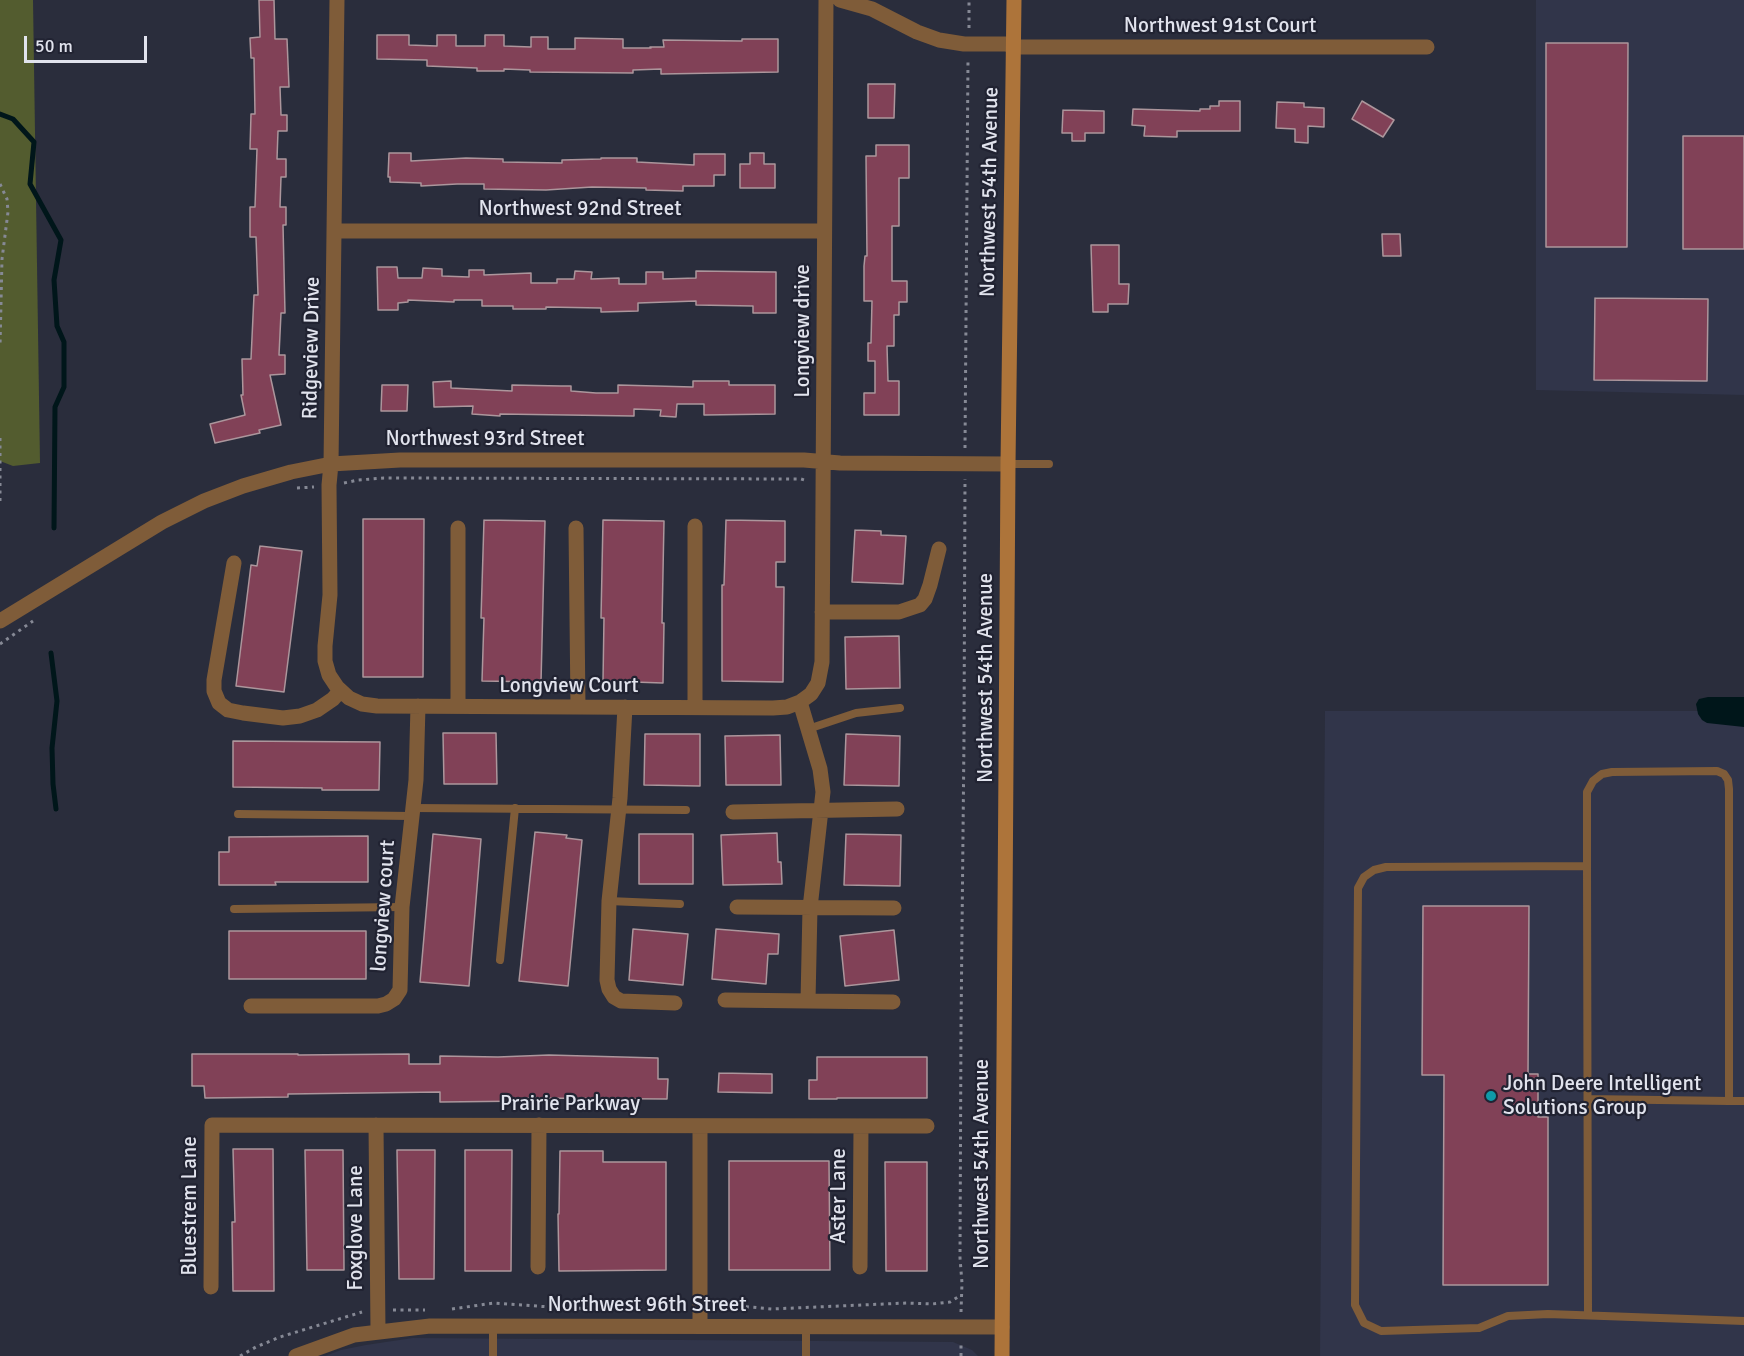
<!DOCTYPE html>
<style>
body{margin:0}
#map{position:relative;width:1744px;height:1356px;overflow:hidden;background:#2a2d3c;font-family:Signika,sans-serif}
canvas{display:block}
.scale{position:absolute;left:24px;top:36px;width:123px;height:27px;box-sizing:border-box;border:3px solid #e1e3ed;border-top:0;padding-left:8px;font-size:18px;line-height:21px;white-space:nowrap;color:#e1e3ed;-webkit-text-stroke:4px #212332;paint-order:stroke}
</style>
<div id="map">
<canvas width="1744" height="1356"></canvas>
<div class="scale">50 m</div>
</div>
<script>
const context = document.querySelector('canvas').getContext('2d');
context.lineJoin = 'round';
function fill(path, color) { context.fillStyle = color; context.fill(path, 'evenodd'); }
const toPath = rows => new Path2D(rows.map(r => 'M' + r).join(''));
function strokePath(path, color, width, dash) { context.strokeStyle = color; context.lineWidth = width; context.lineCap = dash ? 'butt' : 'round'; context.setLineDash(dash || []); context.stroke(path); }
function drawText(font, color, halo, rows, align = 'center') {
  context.font = font + ' Signika,sans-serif'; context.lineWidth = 4.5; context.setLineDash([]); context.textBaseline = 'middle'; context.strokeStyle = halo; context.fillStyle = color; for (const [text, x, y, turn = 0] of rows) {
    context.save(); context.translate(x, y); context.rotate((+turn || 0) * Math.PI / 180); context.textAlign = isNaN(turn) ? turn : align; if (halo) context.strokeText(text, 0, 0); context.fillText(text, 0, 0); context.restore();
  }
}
const built = toPath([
 [1536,0,1744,0,1744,395,1536,390],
 [1325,711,1744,711,1744,1356,1320,1356],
 [413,1338,953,1342,972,1350,978,1356,325,1356,341,1350,366,1345]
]);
const green = toPath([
 [0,0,33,0,40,463,13,466,0,461]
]);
const water = toPath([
 [1708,697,1744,697,1744,727,1707,723,1702,720,1698,714,1696,704,1699,699]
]);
const stream = toPath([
 [0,114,13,119,34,142,30,184,61,240,54,280,57,326,64,342,64,387,55,407,54,528],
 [51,653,57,701,52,748,53,784,56,809]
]);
const building = toPath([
 [259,0,274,0,275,39,287,39,289,87,280,87,281,115,287,115,287,131,278,131,277,159,286,159,286,177,281,177,280,207,286,207,286,225,283,225,285,313,281,313,279,355,285,355,285,374,270,375,281,425,259,430,260,433,215,443,210,424,245,415,241,395,243,395,242,359,251,359,254,295,258,295,256,237,250,237,250,207,255,207,257,149,250,149,251,114,255,114,254,58,251,58,250,38,260,37,259,0],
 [377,35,409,35,409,45,437,46,437,35,456,35,456,46,485,46,485,35,504,35,504,46,531,47,531,37,548,37,548,49,575,49,575,38,623,39,623,48,651,48,650,47,664,47,663,40,742,41,742,39,778,39,778,72,661,74,661,69,633,70,633,73,530,72,530,70,504,69,504,71,477,71,477,68,427,66,427,60,377,59,377,35],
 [1546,43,1628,43,1627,247,1546,247,1546,43],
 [868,84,895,84,894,118,868,118,868,84],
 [1219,101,1240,101,1240,131,1177,131,1177,137,1144,136,1145,126,1132,125,1133,109,1200,111,1200,109,1210,109,1210,106,1219,106,1219,101],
 [1362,101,1394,120,1383,137,1352,119,1362,101],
 [1277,102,1304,103,1304,107,1324,108,1324,127,1308,126,1308,143,1295,142,1295,129,1276,128,1277,102],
 [1063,110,1104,111,1104,133,1085,133,1085,141,1072,141,1072,133,1062,133,1063,110],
 [1683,136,1744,136,1744,249,1683,249,1683,136],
 [876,145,909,145,909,178,899,178,899,226,892,226,892,281,907,281,907,302,899,302,899,315,894,315,894,346,887,346,888,381,899,381,899,415,864,415,864,393,875,393,875,361,868,361,868,343,871,343,872,301,864,301,864,266,865,256,867,256,866,156,876,156,876,145],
 [389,153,411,153,411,161,466,158,503,159,503,162,562,163,562,160,601,159,601,158,637,158,637,162,694,165,694,154,725,154,725,175,714,175,714,186,683,186,683,191,646,190,646,188,592,187,546,190,484,189,484,184,457,184,421,186,421,183,390,182,390,177,388,177,389,153],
 [750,153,764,153,764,164,775,164,775,188,740,188,740,164,750,164,750,153],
 [1382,234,1400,234,1401,256,1383,256,1382,234],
 [1091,245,1119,245,1119,284,1129,284,1128,304,1108,304,1108,312,1093,312,1091,245],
 [377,267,397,267,398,278,422,278,423,268,442,269,442,276,469,277,469,270,484,270,484,275,531,273,531,283,557,283,557,279,574,279,575,271,592,272,591,279,619,278,619,284,646,284,646,272,663,272,663,279,696,278,696,271,776,272,776,313,753,313,753,306,696,305,696,301,638,303,638,311,601,312,601,308,546,307,546,309,513,309,513,306,482,306,482,300,454,300,454,302,408,300,408,302,398,303,398,310,378,310,377,267],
 [1595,298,1708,299,1707,381,1594,380,1595,298],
 [451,381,451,388,512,391,512,385,561,386,571,386,571,391,596,393,618,393,618,385,693,387,693,381,729,381,729,385,775,385,775,414,704,415,704,404,677,404,676,417,660,416,661,410,634,409,634,416,500,414,500,416,472,414,473,406,434,407,433,382,451,381],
 [382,385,408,385,407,411,381,411,382,385],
 [363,519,424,519,423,677,363,677,363,519],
 [484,520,545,521,541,682,482,681,484,618,481,618,484,520],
 [603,520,664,521,662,623,664,623,663,683,603,681,604,618,601,618,603,520],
 [726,520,785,521,785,562,776,562,776,587,784,587,783,682,722,681,722,585,724,585,726,520],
 [855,530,881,531,881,535,906,536,903,584,852,582,855,530],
 [260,546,302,551,284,692,236,686,251,565,257,566,260,546],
 [899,636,900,688,846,689,845,637,899,636],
 [443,733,496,733,497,784,444,784,443,733],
 [645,734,700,734,700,786,644,785,645,734],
 [846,734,900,736,899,786,844,785,846,734],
 [780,735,781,785,726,785,725,736,780,735],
 [233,741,380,742,379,790,322,790,322,788,233,787,233,741],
 [535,832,567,835,566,838,582,840,568,986,519,981,535,832],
 [777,833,778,862,781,862,782,884,723,885,721,835,777,833],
 [433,834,481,839,469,986,420,982,433,834],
 [639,834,693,834,693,884,639,884,639,834],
 [846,834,901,835,900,886,844,885,846,834],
 [368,836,368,882,275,882,276,885,219,885,219,852,229,852,229,837,368,836],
 [1423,906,1529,906,1528,1074,1538,1074,1538,1117,1548,1117,1548,1285,1443,1285,1444,1075,1422,1075,1423,906],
 [633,929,688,934,683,985,629,980,633,929],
 [716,929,779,934,778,954,768,954,766,984,712,979,716,929],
 [894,930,899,980,845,986,840,936,894,930],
 [229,931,366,931,366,979,229,979,229,931],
 [192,1054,298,1054,298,1055,409,1054,409,1064,440,1064,440,1056,498,1057,549,1055,658,1058,658,1079,668,1079,667,1099,528,1098,529,1101,440,1102,440,1092,288,1094,288,1097,205,1098,204,1086,192,1086,192,1054],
 [817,1057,927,1057,927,1098,837,1098,837,1099,809,1099,809,1080,817,1080,817,1057],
 [719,1073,772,1074,772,1093,718,1092,719,1073],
 [233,1149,273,1149,274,1291,233,1291,232,1222,235,1222,233,1149],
 [305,1150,343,1150,344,1270,307,1270,305,1150],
 [397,1150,435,1150,434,1279,399,1279,397,1150],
 [465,1150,512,1150,511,1271,465,1271,465,1150],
 [560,1151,603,1151,603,1162,666,1162,666,1270,559,1271,558,1214,559,1214,560,1151],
 [729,1161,829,1161,830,1270,729,1270,729,1161],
 [885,1162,927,1162,927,1271,886,1271,885,1162]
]);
const path = toPath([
 [969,28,969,0],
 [0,184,7,199,8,212,2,259,0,347],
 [0,438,0,505],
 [965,448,968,59],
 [344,483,358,480,384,478,801,479,808,481],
 [297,488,314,487],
 [0,644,33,621],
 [716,1304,772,1309,907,1303,932,1304,950,1302,961,1295],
 [452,1309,494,1303,564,1308,650,1309,685,1305],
 [393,1310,425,1310],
 [961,1312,962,1283,960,1258,961,1027,964,738,965,479],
 [240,1356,256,1347,280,1337,362,1312],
 [961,1356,961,1343]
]);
const lane = toPath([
 [1008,464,1049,464],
 [808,729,856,713,900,708],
 [413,808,686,810],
 [238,814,412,816],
 [1587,866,1588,1315],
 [609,901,680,904],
 [234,909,402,907],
 [500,960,515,808],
 [1588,1099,1729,1101],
 [1744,1101,1729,1101,1729,789,1728,780,1724,774,1717,771,1612,772,1602,774,1593,781,1587,792,1587,866,1386,867,1374,870,1364,877,1358,888,1355,1305,1364,1323,1381,1331,1479,1328,1508,1316,1548,1314,1744,1321],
 [493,1326,493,1356],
 [806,1356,806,1327]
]);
const street = toPath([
 [337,0,331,464,329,485,330,595,325,646,325,661,329,675,337,687,349,698,362,704,377,706,773,708,787,707,800,702,811,694,818,683,822,662,826,0],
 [840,0,872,9,917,32,939,40,964,44,1007,44,1013,47,1427,47],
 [335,231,824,231],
 [695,526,695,707],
 [458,528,458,706],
 [576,528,578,707],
 [234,563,214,680,214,691,219,703,228,710,243,713,283,718,300,716,317,710,333,699,340,691],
 [822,612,899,612,920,605,925,599,930,585,939,549],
 [0,621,162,522,204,501,243,486,291,472,331,464,400,460,804,460,840,463,1008,464],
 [800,702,820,769,823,792,810,908,808,1001],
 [625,707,620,798,609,901,607,980,609,989,614,997,621,1001,675,1003],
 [733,812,897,809],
 [737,907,894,908],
 [725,1000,893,1002],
 [251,1006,378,1006,386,1004,394,999,400,990,402,907,416,780,418,706],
 [376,1125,378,1331],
 [700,1126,700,1326],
 [538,1267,539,1125],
 [860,1267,861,1126],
 [211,1287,212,1125,927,1126],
 [296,1356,354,1335,430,1326,1002,1327]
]);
const secondary = toPath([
 [1002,1356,1008,464,1014,0]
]);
const markers = [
 [1491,1096,6,"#0f9aa8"]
];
const streetNames = [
 ["Northwest 91st Court",1220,26],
 ["Northwest 54th Avenue",990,192,-89],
 ["Northwest 92nd Street",580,209],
 ["Longview drive",803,331,-90],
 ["Ridgeview Drive",312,348,-89],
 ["Northwest 93rd Street",485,439],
 ["Northwest 54th Avenue",986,678,-90],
 ["Longview Court",569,686],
 ["longview court",384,906,-86],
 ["Prairie Parkway",570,1104],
 ["Northwest 54th Avenue",982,1164,-90],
 ["Aster Lane",839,1196,-90],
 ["Bluestrem Lane",190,1206,-90],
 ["Foxglove Lane",356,1228,-90],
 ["Northwest 96th Street",647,1305]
];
const poiNames = [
 ["John Deere Intelligent",1503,1084],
 ["Solutions Group",1503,1108]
];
fill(built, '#31354a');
fill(green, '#535c2f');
fill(water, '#00161a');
strokePath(stream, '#00161a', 5);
fill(building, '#814157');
strokePath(building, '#ac969c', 1.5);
strokePath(path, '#868995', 3, [3, 4.5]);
strokePath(lane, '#7f5c39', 8);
strokePath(street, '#7f5c39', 15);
strokePath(secondary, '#ad743a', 15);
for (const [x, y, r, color] of markers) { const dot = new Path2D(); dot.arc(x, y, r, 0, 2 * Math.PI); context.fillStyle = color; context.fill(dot); strokePath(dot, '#212332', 2); }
drawText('21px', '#e1e3ed', '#212332', streetNames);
drawText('21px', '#e1e3ed', '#212332', poiNames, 'left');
</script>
